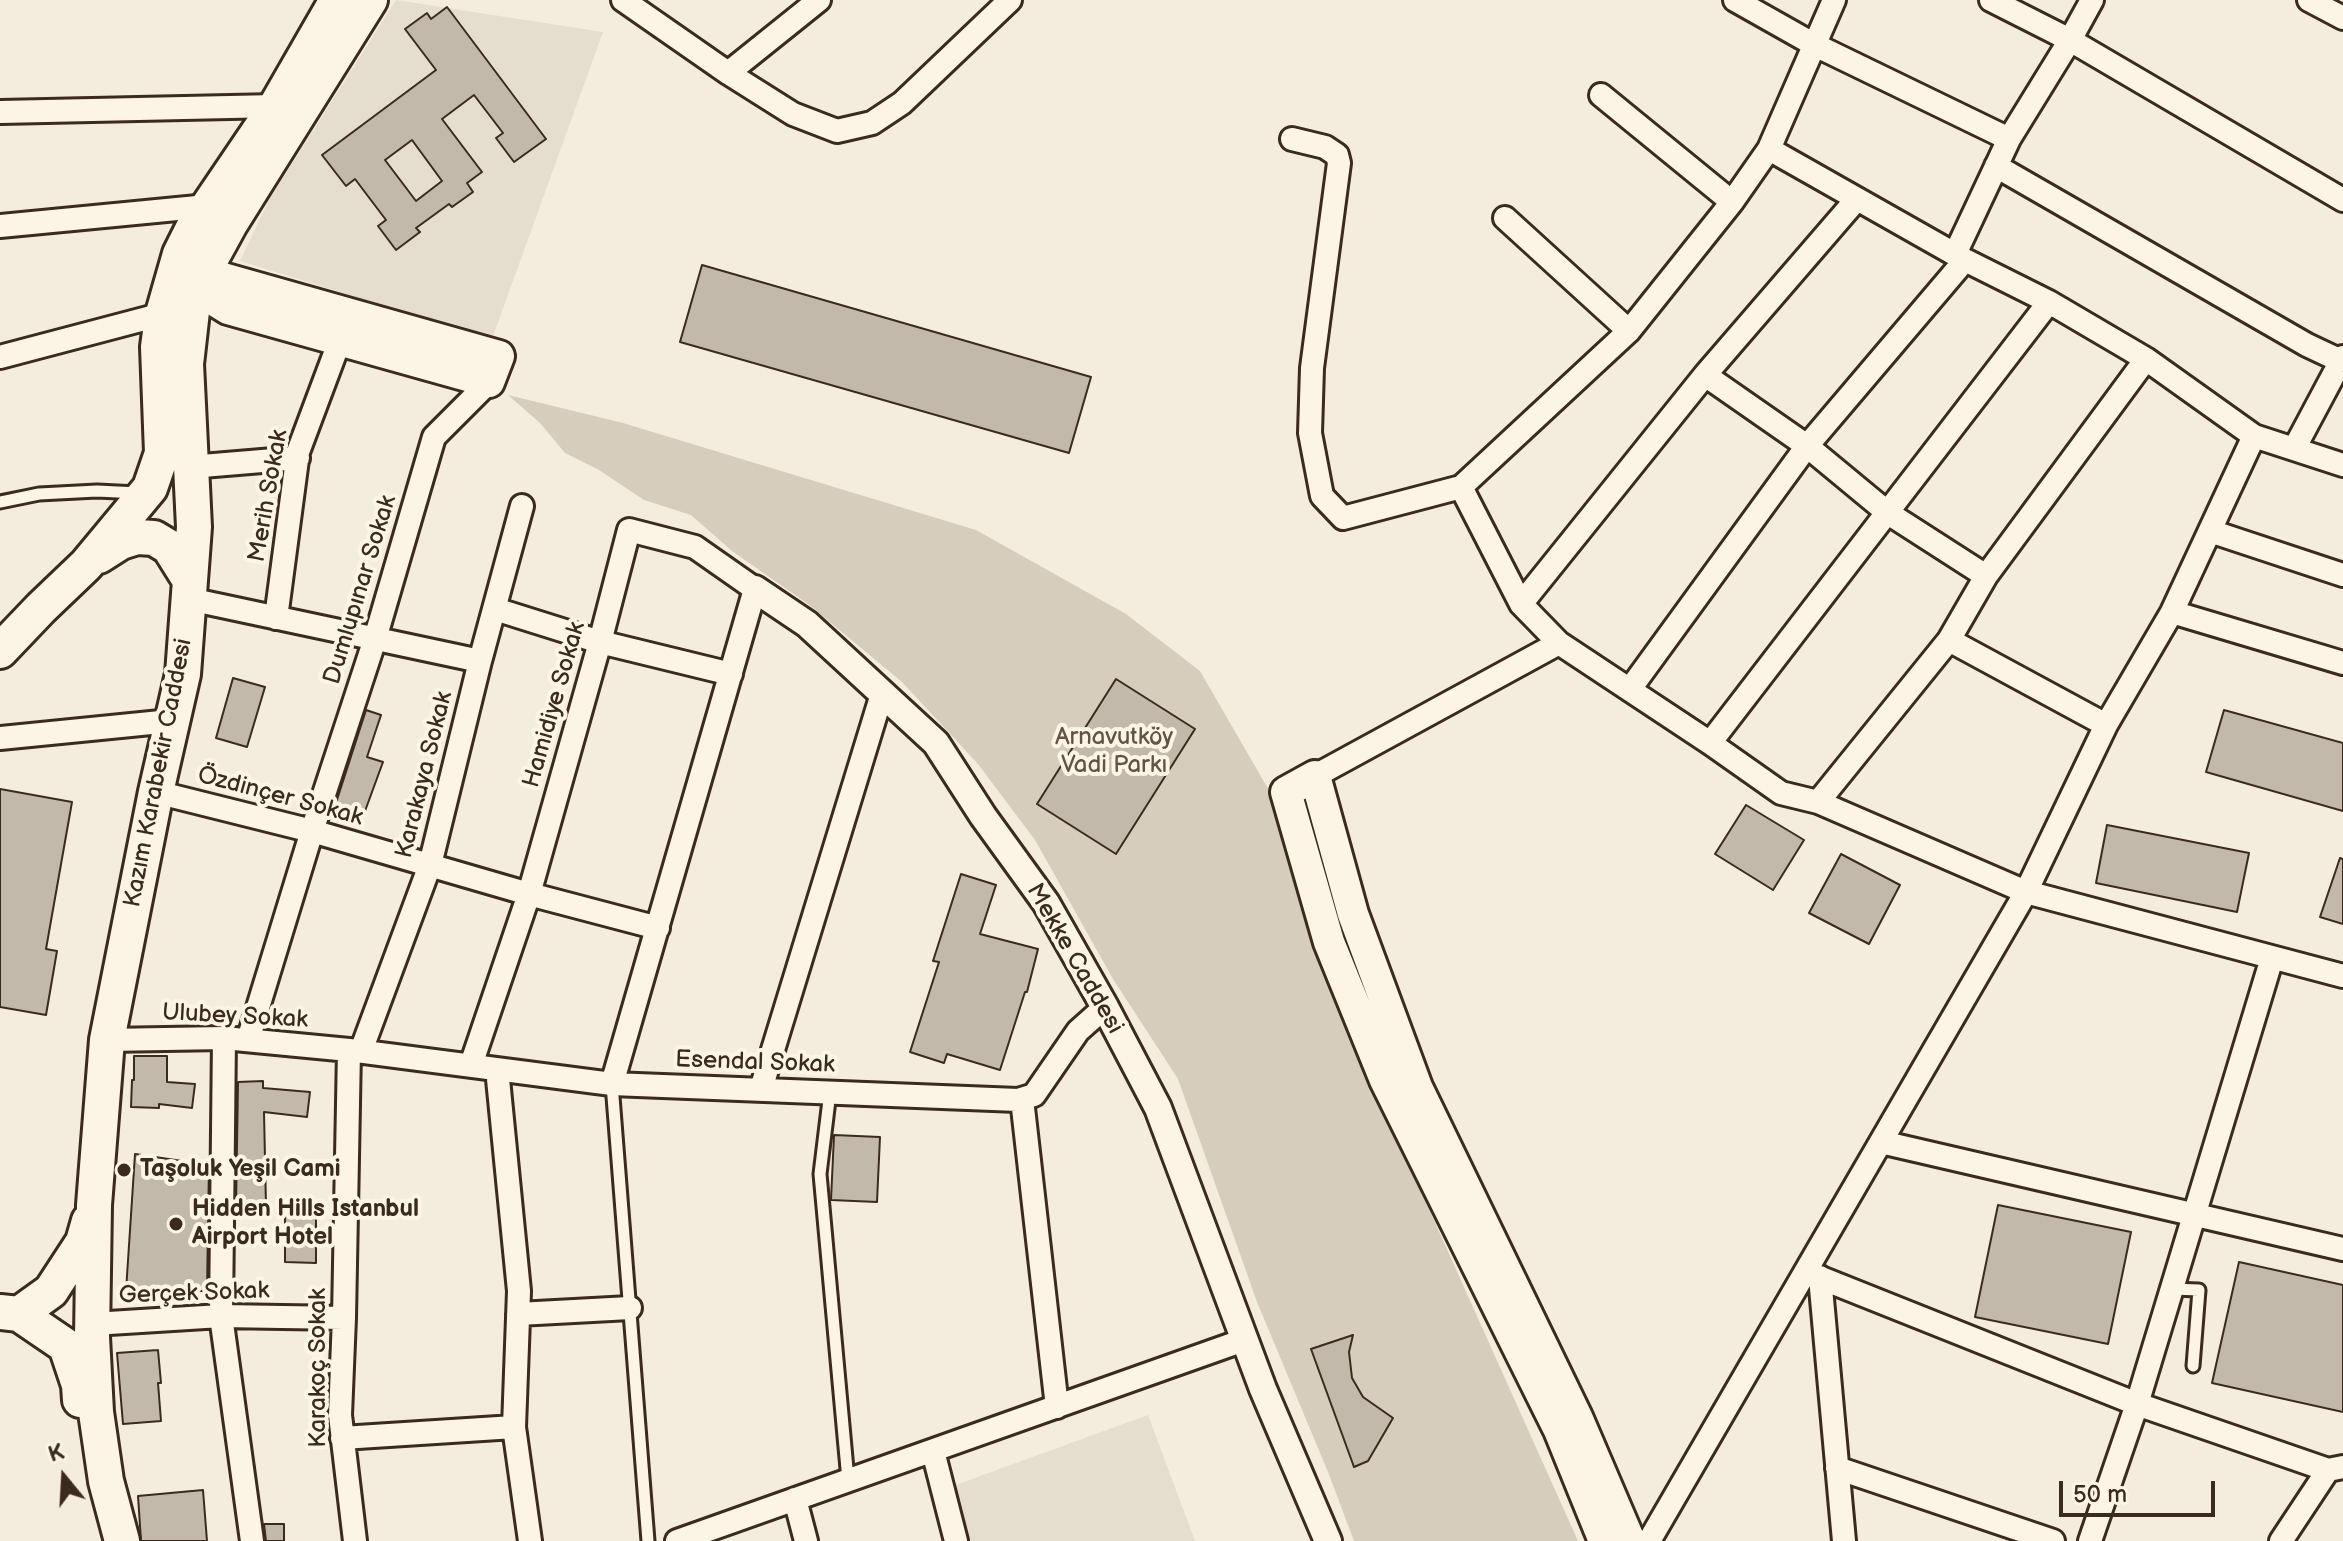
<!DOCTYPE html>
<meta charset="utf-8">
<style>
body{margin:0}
#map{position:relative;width:2343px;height:1541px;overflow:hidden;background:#f4eddd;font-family:"Balsamiq Sans",sans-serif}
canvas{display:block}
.north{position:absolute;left:24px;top:1437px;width:80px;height:80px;-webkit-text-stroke:6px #fcf5e5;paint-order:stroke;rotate:342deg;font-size:22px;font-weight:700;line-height:32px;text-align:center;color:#3b2a1e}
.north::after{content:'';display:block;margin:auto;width:28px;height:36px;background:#3b2a1e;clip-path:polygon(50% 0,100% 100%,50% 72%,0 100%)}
.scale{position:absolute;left:2059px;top:1481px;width:156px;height:36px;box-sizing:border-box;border:4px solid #3b2a1e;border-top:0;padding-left:10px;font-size:24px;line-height:28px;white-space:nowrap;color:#3b2a1e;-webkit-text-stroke:6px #fcf5e5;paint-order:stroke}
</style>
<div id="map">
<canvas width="2343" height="1541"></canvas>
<div class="north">K</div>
<div class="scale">50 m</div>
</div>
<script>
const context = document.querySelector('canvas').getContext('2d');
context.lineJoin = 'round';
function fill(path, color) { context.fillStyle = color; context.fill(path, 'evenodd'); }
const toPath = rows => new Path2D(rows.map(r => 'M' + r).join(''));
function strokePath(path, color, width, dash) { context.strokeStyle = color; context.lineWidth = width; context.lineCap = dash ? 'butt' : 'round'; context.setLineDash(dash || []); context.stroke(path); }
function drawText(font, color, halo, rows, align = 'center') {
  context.font = font + ' "Balsamiq Sans",sans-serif'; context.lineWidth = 8; context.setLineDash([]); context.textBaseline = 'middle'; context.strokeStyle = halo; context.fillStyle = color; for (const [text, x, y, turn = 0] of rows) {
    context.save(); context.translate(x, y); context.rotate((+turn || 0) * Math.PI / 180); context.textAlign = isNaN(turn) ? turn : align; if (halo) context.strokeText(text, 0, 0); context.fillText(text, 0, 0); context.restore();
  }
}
const built = toPath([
 [396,0,603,32,492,339,240,261,269,200],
 [1148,1415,1195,1541,965,1541,950,1487]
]);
const green = toPath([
 [508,395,623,423,976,530,1126,614,1200,671,1270,792,1286,854,1340,1011,1578,1541,1354,1541,1328,1472,1257,1302,1178,1079,1113,979,1035,840,978,764,902,682,808,604,732,551,691,515,644,500,599,470,565,453,540,423]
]);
const building = toPath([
 [447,7,546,139,514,162,496,138,503,133,474,95,442,119,482,172,467,183,473,192,452,207,449,204,416,228,420,232,396,250,378,226,386,220,355,179,346,186,322,155,436,70,405,29,427,13,431,19,447,7],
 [412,140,442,181,416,201,385,160,412,140],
 [702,265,1091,377,1069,453,680,342,702,265],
 [233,678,265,687,247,747,216,738,233,678],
 [1116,679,1195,729,1116,854,1037,804,1116,679],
 [366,710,381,715,367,757,383,762,361,822,333,812,366,710],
 [2224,710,2343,743,2343,811,2206,772,2224,710],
 [0,789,72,802,46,949,57,951,46,1015,0,1007,0,789],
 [1746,805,1804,840,1773,890,1715,854,1746,805],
 [2107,825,2249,853,2237,912,2096,883,2107,825],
 [1841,854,1900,885,1869,944,1809,913,1841,854],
 [2340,858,2343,859,2343,924,2320,917,2340,858],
 [961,874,996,885,980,934,1038,949,1027,992,1025,992,1000,1070,947,1054,944,1063,910,1052,939,962,933,961,961,874],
 [134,1056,167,1056,167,1082,195,1084,192,1108,159,1104,159,1108,131,1107,132,1080,134,1080,134,1056],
 [263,1081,263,1088,310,1092,307,1117,264,1112,266,1206,236,1207,238,1082,263,1081],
 [834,1135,880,1137,877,1202,831,1200,834,1135],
 [135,1154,209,1165,207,1291,126,1291,135,1154],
 [1998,1205,2131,1232,2108,1344,1975,1317,1998,1205],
 [285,1213,316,1213,316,1263,285,1262,285,1213],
 [2239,1262,2343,1285,2343,1412,2212,1383,2239,1262],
 [1353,1335,1349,1352,1352,1378,1363,1397,1393,1418,1368,1461,1354,1467,1311,1349,1353,1335],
 [158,1350,161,1383,158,1383,161,1421,123,1424,117,1353,158,1350],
 [203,1490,207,1541,141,1541,138,1496,203,1490],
 [264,1524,284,1524,284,1541,266,1541,264,1524]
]);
const service = toPath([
 [0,502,39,494,97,491,138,493],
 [612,1084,648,1541],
 [830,1092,820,1174,848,1480],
 [2172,1289,2199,1290,2193,1366]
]);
const minor = toPath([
 [623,0,728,73,793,114,837,131,872,123,902,103,1010,0],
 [1735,0,1813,44,2009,139],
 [1834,0,1769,149,1732,202,1629,331,1461,487,1521,604,1559,643,1710,743,1781,793,1818,802,2026,892,2343,976],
 [1991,0,2070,40,2343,200],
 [2309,0,2343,18],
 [728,73,819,0],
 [1601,95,1732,202],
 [0,112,276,106],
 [1292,139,1325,147,1337,155,1339,163,1312,368,1310,433,1322,496,1343,518,1461,487],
 [1769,149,1965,260,2049,302,2146,359,2254,436,2343,465],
 [1996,166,2307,345,2341,361],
 [1505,218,1629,331],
 [0,226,208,206],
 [1955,254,2009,139,2070,40,2092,0],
 [0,357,163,314],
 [1705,375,1807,446,1888,513,1986,576],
 [2294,449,2343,357],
 [190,467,298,458],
 [2210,531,2343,575],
 [189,599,480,661],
 [1521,604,1705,375,1856,200],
 [495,609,600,642,731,674],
 [2172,612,2343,663],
 [276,618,298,452,340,340],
 [1949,640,2106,725],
 [1630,689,1807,446,1965,260],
 [0,738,171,721],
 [1710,743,2049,302],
 [1315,776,1559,643],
 [156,792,312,831,529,894,658,928],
 [1818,802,1949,640,1986,576,2146,359],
 [224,1038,221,1316,252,1541],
 [107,1040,224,1038,349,1050,612,1084,1018,1100,1034,1095,1078,1031,1105,1007],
 [248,1040,312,831,375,639,434,437,489,382],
 [349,1050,344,1318,340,1415,355,1541],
 [361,1051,430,865,480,661,522,506],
 [471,1065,529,894,600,642,629,530,695,547,755,589,612,1084],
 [497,1069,519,1291,514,1427,530,1541],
 [761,1089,882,694],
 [1022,1099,1057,1407],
 [1881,1142,2343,1249],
 [1806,1272,2137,1404,2328,1470,2343,1467],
 [1820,1277,1844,1541],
 [518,1314,630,1308],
 [93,1324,221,1316,344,1318],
 [342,1438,514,1427],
 [933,1451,956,1541],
 [1837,1468,2053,1541],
 [795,1499,806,1541],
 [677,1541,1244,1340],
 [1649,1541,2026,892,2106,725,2172,612,2254,436],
 [2090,1541,2137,1404,2272,958],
 [2281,1541,2328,1470]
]);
const tertiary = toPath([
 [755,589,807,624,936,743,983,816,1046,903,1105,1007,1158,1108,1263,1389,1328,1541]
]);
const secondary = toPath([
 [177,264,205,273,499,356,489,382,228,309,199,291,177,264],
 [1604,1541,1559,1430,1385,1080,1329,942,1286,792,1315,776,1353,914,1417,1087,1577,1417,1630,1541]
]);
const primary = toPath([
 [99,556,121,542,137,537,154,538,169,547,189,579],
 [0,651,41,608,86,565,150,488,162,453,158,347,162,317,180,254,192,230,276,106,337,0],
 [0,1312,19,1314,66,1346,79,1385,80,1400],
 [19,1314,51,1291,83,1242,89,1221],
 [122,1541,106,1481,96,1412,92,1337,94,1205,107,1040,156,792,183,674,194,527,186,364,192,311,207,266,230,224,370,0]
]);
const markers = [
 [124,1170,8,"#3b2a1e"],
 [176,1224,8,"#3b2a1e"]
];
const streetNames = [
 ["Merih Sokak",269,496,-80],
 ["Dumlupınar Sokak",361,590,-73],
 ["Hamidiye Sokak",555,705,-74],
 ["Kazım Karabekir Caddesi",159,773,-79],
 ["Karakaya Sokak",425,775,-76],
 ["Özdinçer Sokak",280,797,15],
 ["Mekke Caddesi",1074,959,60],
 ["Ulubey Sokak",235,1017,3],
 ["Esendal Sokak",755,1063,2],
 ["Gerçek Sokak",194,1294,-2],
 ["Karakoç Sokak",319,1368,-90]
];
const parkNames = [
 ["Arnavutköy",1114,738],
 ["Vadi Parkı",1114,766]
];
const poiNames = [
 ["Taşoluk Yeşil Cami",140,1170],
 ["Hidden Hills Istanbul",192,1210],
 ["Airport Hotel",192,1238]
];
fill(built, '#e5ddce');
fill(green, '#d6cdbd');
fill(building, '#c3b9aa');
strokePath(building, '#3b2a1e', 2);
strokePath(service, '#3b2a1e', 17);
strokePath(minor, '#3b2a1e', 28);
strokePath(tertiary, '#3b2a1e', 32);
strokePath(secondary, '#3b2a1e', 36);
strokePath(primary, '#3b2a1e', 40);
strokePath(service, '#fcf5e5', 11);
strokePath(minor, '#fcf5e5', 22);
strokePath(tertiary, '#fcf5e5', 26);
strokePath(secondary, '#fcf5e5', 30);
strokePath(primary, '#fcf5e5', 34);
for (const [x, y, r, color] of markers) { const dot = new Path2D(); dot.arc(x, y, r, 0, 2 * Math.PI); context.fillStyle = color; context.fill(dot); strokePath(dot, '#fcf5e5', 3); }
drawText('24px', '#3b2a1e', '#fcf5e5', streetNames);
drawText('24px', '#625346', '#fcf5e5', parkNames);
drawText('bold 24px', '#3b2a1e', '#fcf5e5', poiNames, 'left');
</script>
